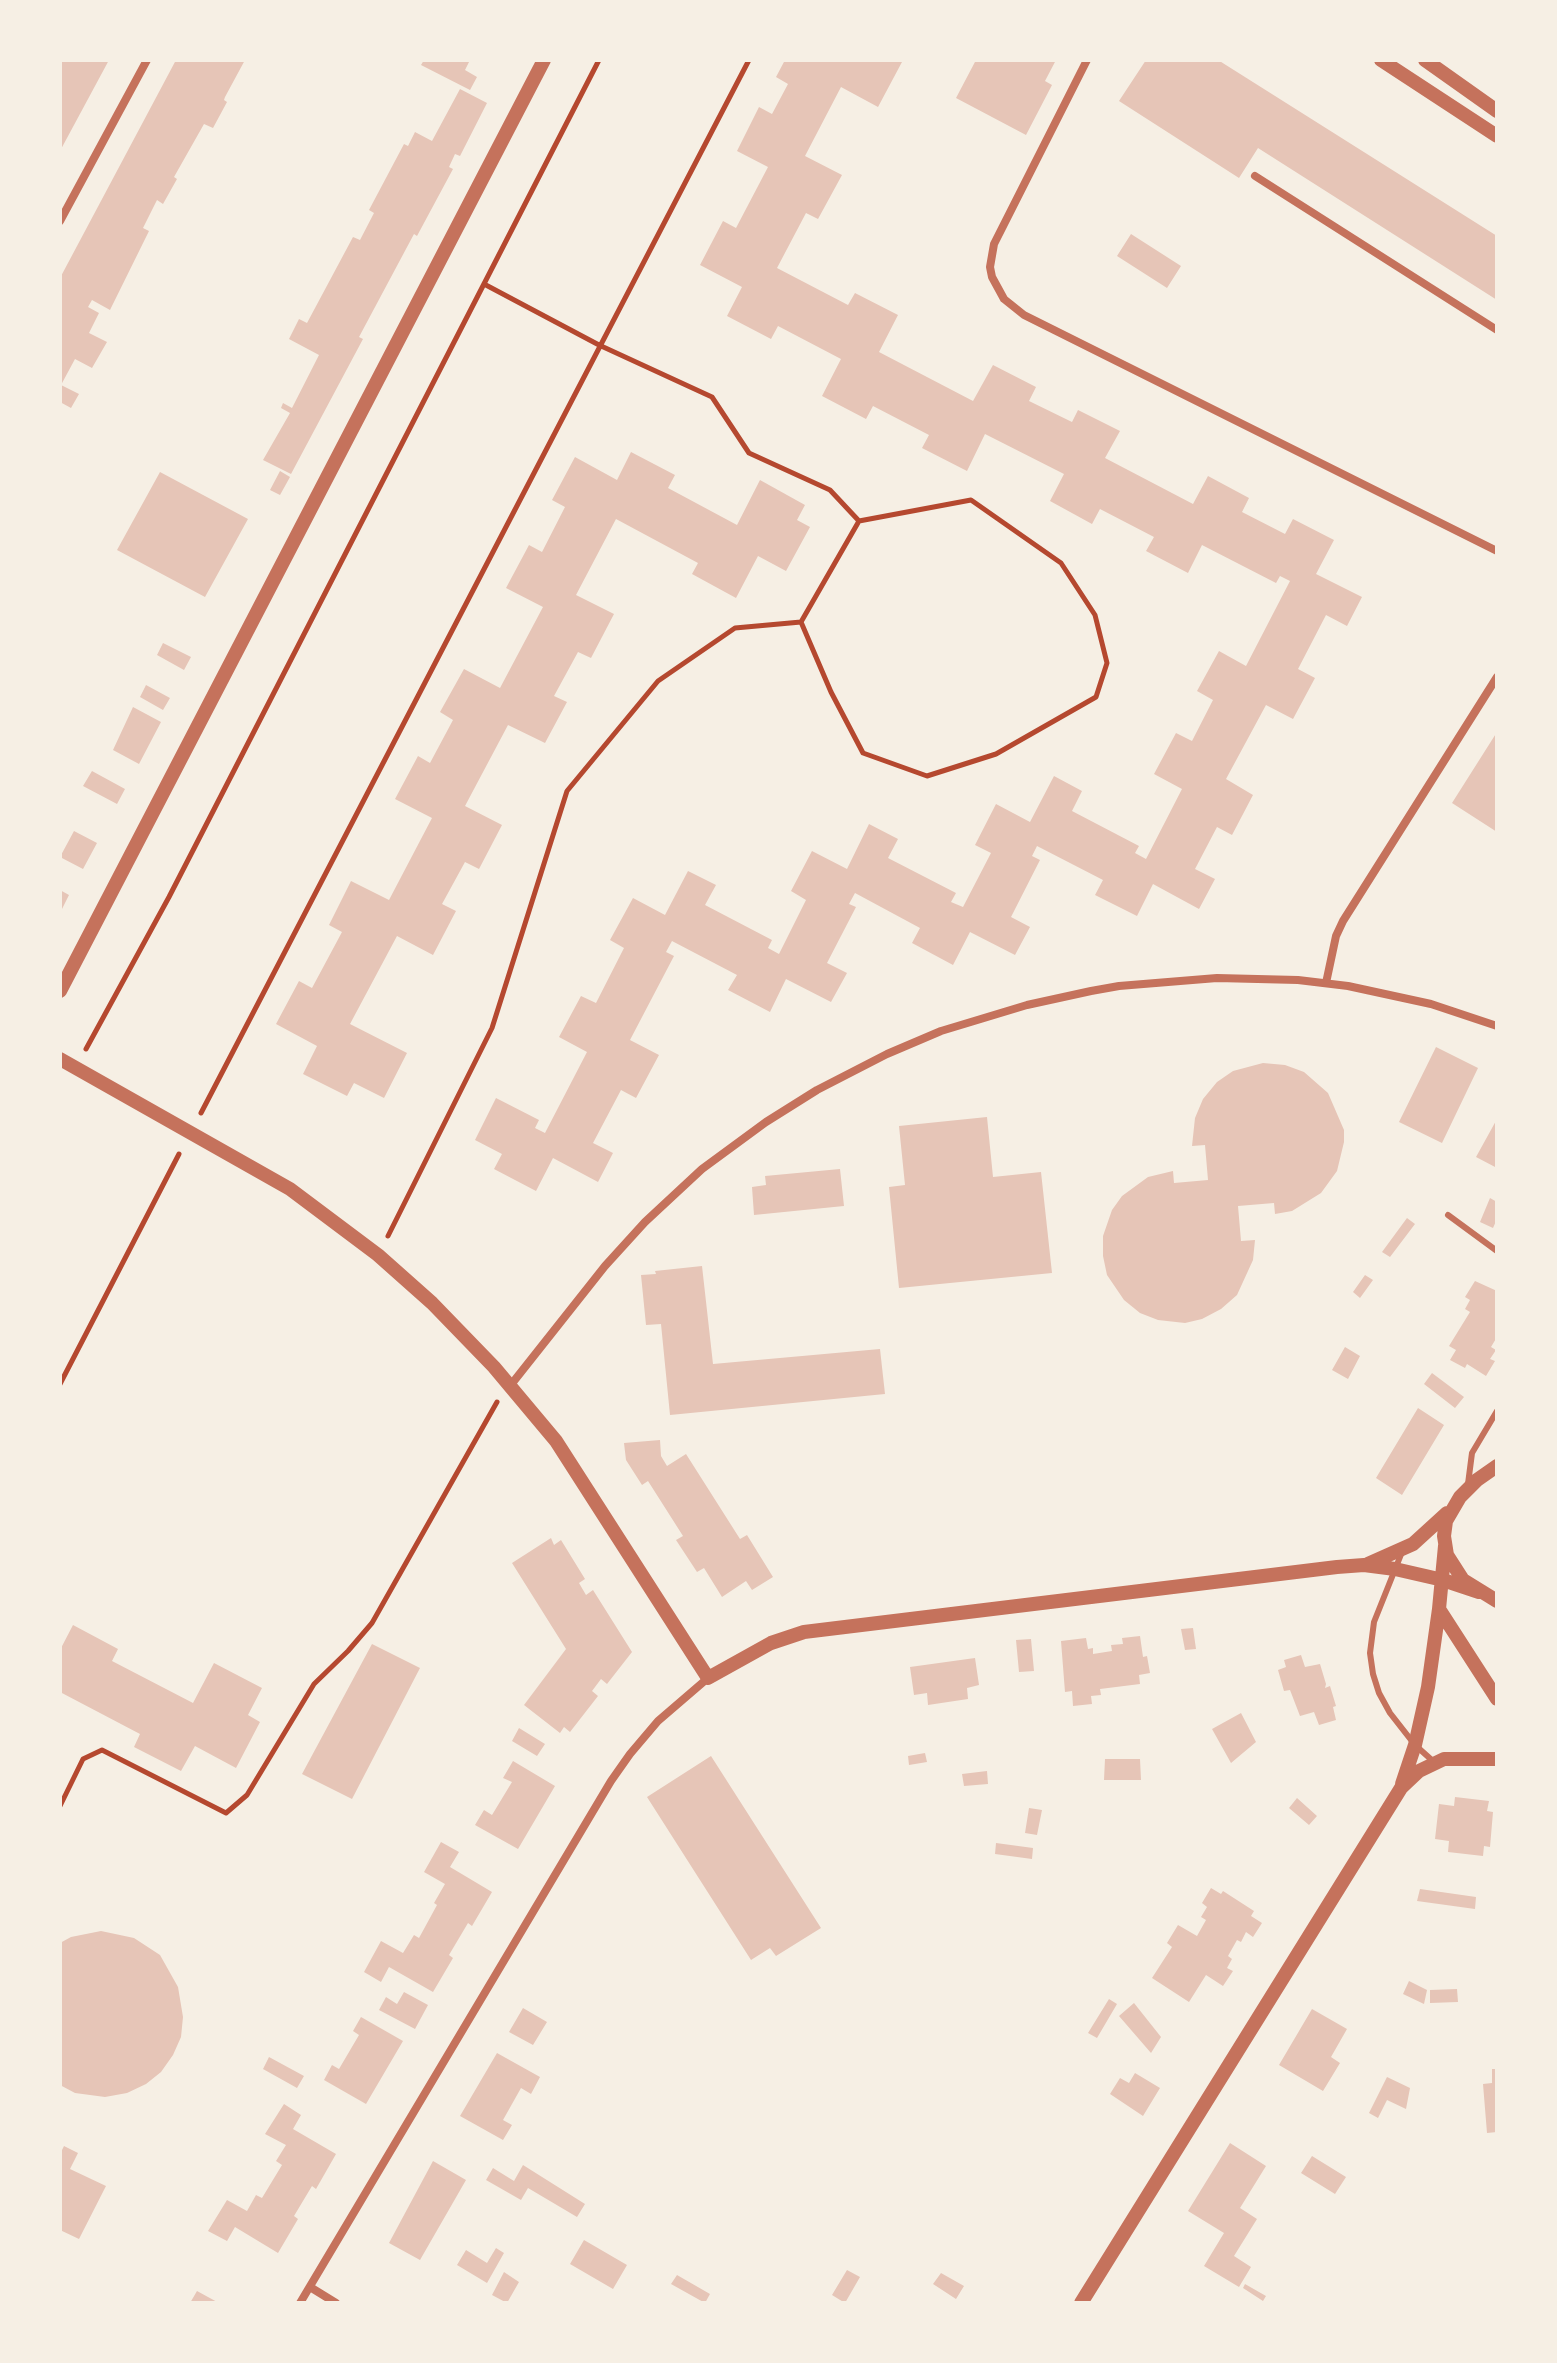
<!DOCTYPE html>
<style>
body{margin:0}
#map{position:relative;width:1557px;height:2363px;overflow:hidden;background:#f6efe4;font-family:"Varela Round",sans-serif}
canvas{display:block}
.frame{position:absolute;inset:0;border:62px solid #f6efe4;pointer-events:none}
</style>
<div id="map">
<canvas width="1557" height="2363"></canvas>
<div class="frame"></div>
</div>
<script>
const context = document.querySelector('canvas').getContext('2d');
context.lineJoin = 'round';
function fill(path, color) { context.fillStyle = color; context.fill(path, 'evenodd'); }
const toPath = rows => new Path2D(rows.map(r => 'M' + r).join(''));
function strokePath(path, color, width, dash) { context.strokeStyle = color; context.lineWidth = width; context.lineCap = dash ? 'butt' : 'round'; context.setLineDash(dash || []); context.stroke(path); }
const building = toPath([
 [60,60,109,60,60,151],
 [176,60,245,60,225,97,224,100,227,102,213,128,204,124,174,177,177,179,163,204,157,200,143,228,149,231,110,310,92,300,88,307,99,313,89,333,107,342,92,368,75,359,61,385,79,394,71,408,60,402,60,278],
 [424,60,470,60,465,70,477,77,470,90,421,65],
 [785,60,897,60,902,62,878,107,841,87,805,156,842,175,818,219,806,213,777,268,848,305,855,293,898,315,879,352,973,401,993,365,1036,387,1029,401,1072,422,1078,410,1120,431,1105,458,1193,504,1208,476,1249,498,1242,512,1285,534,1293,519,1334,540,1316,574,1362,597,1347,626,1326,615,1298,669,1315,678,1293,719,1266,705,1226,779,1253,795,1232,835,1217,827,1195,869,1215,879,1199,909,1153,884,1137,916,1095,895,1103,880,1037,846,1032,856,1040,860,1011,917,1030,927,1015,955,970,932,953,965,912,943,920,928,855,893,849,904,856,907,827,963,847,973,831,1002,786,979,770,1012,728,990,737,975,672,941,666,952,674,956,630,1040,659,1055,636,1098,621,1090,593,1143,613,1153,598,1182,553,1158,536,1191,494,1169,502,1154,475,1140,496,1098,539,1120,535,1128,545,1133,587,1052,559,1037,581,996,596,1003,624,948,610,940,633,898,665,915,688,871,716,885,705,905,772,940,768,948,779,954,806,900,791,891,812,851,847,869,869,824,898,839,888,858,956,893,951,902,963,907,991,853,975,845,996,804,1030,822,1054,776,1082,791,1072,811,1139,846,1135,853,1146,859,1182,789,1154,774,1176,733,1192,741,1213,700,1197,691,1219,651,1246,666,1290,581,1280,576,1276,583,1202,545,1188,573,1146,551,1154,537,1100,509,1092,524,1050,501,1064,474,985,434,967,471,922,448,929,435,873,406,866,419,822,396,841,359,778,326,771,339,727,316,742,287,700,265,723,221,736,228,768,167,737,151,759,107,772,114,788,84,776,77],
 [976,60,1056,60,1045,81,1052,85,1026,135,956,98],
 [1146,60,1218,60,1497,236,1497,300,1258,148,1239,178,1119,101],
 [460,89,487,103,460,156,455,154,449,167,453,169,417,236,414,234,359,337,363,339,291,474,263,460,290,413,281,408,283,403,292,408,319,355,289,339,299,319,307,323,353,237,360,240,374,213,369,210,404,144,408,146,415,132,432,141],
 [1131,234,1181,266,1167,288,1117,256],
 [631,452,675,475,668,488,737,525,760,480,805,505,797,520,810,527,786,571,758,556,736,598,692,574,698,563,616,519,576,595,614,614,591,658,578,652,554,696,567,702,545,743,508,725,465,806,502,825,479,869,465,862,442,904,456,911,433,955,397,936,350,1024,407,1053,384,1098,354,1083,347,1096,303,1074,317,1046,276,1024,299,981,312,988,342,932,329,925,351,881,389,900,432,818,395,799,418,756,430,763,453,720,440,712,464,669,500,688,543,607,506,588,529,545,542,552,565,507,552,500,575,457,617,480],
 [280,471,290,477,280,495,270,490],
 [160,472,248,519,205,597,117,550],
 [163,643,191,657,184,670,157,655],
 [146,685,170,698,163,710,140,697],
 [133,707,161,722,139,764,113,750],
 [1497,732,1497,832,1452,803],
 [92,771,125,789,117,804,83,786],
 [74,831,97,843,83,869,60,857],
 [60,890,69,895,60,913],
 [1436,1047,1478,1068,1442,1143,1399,1122],
 [1263,1063,1285,1065,1304,1072,1328,1093,1344,1130,1344,1142,1337,1171,1321,1193,1292,1211,1275,1214,1274,1203,1238,1206,1241,1241,1255,1240,1253,1260,1237,1295,1221,1309,1202,1319,1185,1323,1158,1320,1140,1313,1124,1300,1107,1275,1103,1256,1103,1236,1112,1210,1122,1196,1148,1177,1173,1171,1174,1183,1208,1180,1205,1145,1192,1146,1195,1118,1203,1099,1217,1082,1233,1071],
 [987,1117,993,1177,1041,1172,1052,1273,899,1288,889,1187,905,1185,899,1126],
 [1497,1119,1497,1168,1476,1157],
 [840,1169,844,1206,754,1215,752,1187,766,1185,765,1176],
 [1490,1198,1497,1202,1497,1219,1493,1228,1480,1222],
 [1407,1218,1415,1224,1390,1257,1382,1252],
 [702,1266,713,1364,880,1349,885,1394,670,1415,661,1324,646,1325,641,1275,656,1274,655,1271],
 [1365,1275,1373,1280,1360,1298,1353,1292],
 [1475,1281,1497,1291,1497,1337,1491,1347,1496,1350,1490,1359,1495,1361,1486,1376,1467,1364,1465,1368,1450,1360,1456,1350,1449,1346,1470,1312,1465,1309,1470,1300,1465,1297],
 [1345,1347,1360,1356,1348,1379,1332,1370],
 [1432,1373,1464,1397,1455,1408,1424,1384],
 [1418,1408,1444,1425,1402,1495,1376,1478],
 [660,1440,661,1456,667,1466,686,1454,740,1539,747,1535,773,1577,752,1590,746,1581,722,1597,704,1568,697,1572,676,1540,683,1536,648,1481,642,1485,626,1460,624,1443],
 [551,1538,554,1545,561,1540,585,1579,579,1583,586,1595,593,1590,632,1652,607,1684,601,1679,592,1691,598,1696,570,1732,564,1727,560,1733,524,1705,566,1649,512,1563],
 [73,1625,118,1649,112,1661,193,1703,214,1663,262,1688,248,1715,260,1722,236,1768,195,1746,181,1771,134,1747,140,1734,60,1692,60,1650],
 [1193,1628,1196,1649,1185,1650,1181,1629],
 [1140,1636,1143,1657,1147,1656,1150,1673,1139,1675,1140,1684,1100,1689,1101,1695,1091,1696,1092,1704,1073,1706,1072,1691,1065,1692,1061,1641,1086,1638,1088,1649,1093,1648,1093,1654,1112,1651,1111,1645,1123,1644,1122,1638],
 [1031,1639,1034,1671,1019,1672,1016,1640],
 [372,1644,420,1668,352,1799,302,1774],
 [1301,1655,1305,1667,1320,1664,1326,1684,1325,1688,1330,1686,1336,1706,1333,1707,1336,1720,1319,1725,1314,1712,1300,1716,1290,1690,1284,1691,1278,1670,1286,1667,1284,1660],
 [975,1658,979,1685,967,1688,968,1699,928,1705,927,1693,914,1695,910,1667],
 [1241,1713,1256,1742,1231,1763,1212,1729],
 [519,1728,545,1744,537,1756,512,1741],
 [925,1753,927,1762,909,1765,908,1756],
 [711,1756,821,1928,776,1956,770,1948,751,1960,647,1797],
 [1105,1759,1140,1759,1141,1780,1104,1780],
 [513,1761,555,1786,518,1849,475,1825,484,1810,492,1815,512,1782,503,1778],
 [987,1771,988,1784,964,1786,962,1774],
 [1455,1797,1489,1801,1487,1811,1493,1812,1490,1847,1484,1846,1483,1856,1448,1852,1449,1841,1435,1839,1439,1804,1454,1806],
 [1297,1798,1317,1816,1309,1825,1289,1808],
 [1029,1808,1042,1810,1037,1835,1025,1833],
 [441,1842,459,1852,450,1867,492,1892,472,1926,468,1923,449,1955,453,1958,433,1992,389,1967,381,1982,364,1972,381,1941,403,1953,414,1935,419,1938,437,1905,434,1903,445,1884,424,1872],
 [996,1843,1033,1848,1032,1859,995,1854],
 [1211,1888,1221,1894,1223,1891,1254,1911,1251,1916,1262,1923,1253,1937,1246,1932,1241,1942,1237,1940,1228,1956,1232,1959,1227,1968,1233,1971,1223,1986,1206,1975,1189,2002,1152,1978,1172,1947,1167,1943,1178,1925,1197,1936,1206,1920,1201,1917,1207,1907,1202,1903],
 [1420,1889,1476,1897,1475,1909,1417,1901],
 [101,1931,134,1938,160,1955,178,1987,183,2017,181,2037,173,2055,161,2072,146,2084,127,2093,105,2097,75,2093,60,2085,60,1943,71,1937],
 [1409,1981,1427,1990,1424,2004,1403,1994],
 [1457,1989,1458,2002,1430,2003,1430,1990],
 [404,1992,428,2005,415,2029,379,2010,386,1997,397,2004],
 [1109,1999,1117,2004,1097,2038,1088,2033],
 [1134,2003,1161,2037,1151,2053,1119,2016],
 [523,2008,547,2022,533,2045,509,2032],
 [1312,2009,1347,2029,1331,2057,1340,2063,1323,2091,1279,2065],
 [361,2017,403,2041,366,2104,324,2080,332,2065,339,2069,359,2035,353,2031],
 [497,2053,540,2077,531,2094,521,2088,503,2120,512,2125,503,2140,460,2116],
 [269,2057,304,2076,297,2088,263,2069],
 [1492,2069,1497,2069,1497,2132,1487,2133,1483,2084,1492,2083],
 [1135,2073,1160,2088,1143,2116,1110,2094,1120,2078,1129,2083],
 [1387,2077,1410,2088,1406,2109,1387,2100,1378,2118,1369,2113],
 [284,2104,301,2115,293,2129,336,2154,316,2189,312,2186,294,2216,298,2219,278,2253,235,2227,227,2241,208,2231,227,2200,247,2211,256,2195,262,2198,282,2165,276,2161,286,2145,265,2134],
 [1230,2143,1266,2166,1240,2208,1257,2219,1234,2256,1251,2267,1239,2287,1204,2266,1224,2233,1188,2211],
 [64,2146,78,2153,70,2169,106,2186,79,2239,60,2230,60,2154],
 [1312,2156,1346,2177,1335,2194,1301,2173],
 [433,2161,466,2180,420,2260,389,2243],
 [523,2165,585,2204,577,2217,528,2188,521,2200,486,2180,493,2168,514,2181],
 [584,2240,627,2265,613,2289,570,2264],
 [496,2248,504,2253,487,2283,457,2265,466,2250,487,2263],
 [847,2270,860,2277,845,2303,832,2295],
 [504,2272,519,2282,507,2303,492,2295],
 [941,2273,964,2286,956,2299,933,2284],
 [677,2275,710,2294,705,2303,671,2284],
 [1245,2284,1266,2296,1263,2301,1243,2288],
 [197,2291,219,2303,190,2303]
]);
const path = toPath([
 [801,622,831,692,863,753,927,776,996,754,1096,697,1107,663,1095,615,1061,563,971,500,859,521],
 [86,1049,169,897,599,60],
 [201,1113,749,60],
 [388,1236,492,1028,567,791,658,681,735,628,801,622,859,521,830,490,749,453,712,397,599,345,484,284],
 [60,1384,179,1154],
 [60,1806,83,1759,102,1750,226,1813,247,1795,314,1684,348,1651,372,1623,497,1402]
]);
const service = toPath([
 [1448,1215,1497,1251],
 [1468,1484,1472,1453,1497,1411],
 [1402,1552,1374,1622,1370,1653,1373,1674,1379,1693,1390,1713,1415,1745,1434,1762]
]);
const minor = toPath([
 [1087,60,994,244,990,267,992,277,1004,299,1024,315,1497,551],
 [1255,176,1497,330],
 [60,221,147,60],
 [1326,983,1336,936,1343,921,1497,677],
 [510,1386,605,1266,645,1222,702,1169,766,1122,817,1090,887,1054,941,1031,1027,1005,1091,991,1119,986,1217,978,1298,980,1348,986,1431,1004,1497,1026],
 [310,2287,336,2303],
 [300,2303,611,1781,630,1754,658,1721,708,1678]
]);
const tertiary = toPath([
 [1381,60,1497,136],
 [1425,60,1497,111],
 [60,991,544,60],
 [60,1059,290,1189,378,1255,432,1303,494,1367,556,1441,708,1678,771,1643,804,1632,1337,1567,1364,1565,1395,1569,1443,1580,1479,1592],
 [1497,1466,1477,1480,1460,1497,1446,1521,1444,1536,1447,1555,1463,1580,1497,1601],
 [1368,1564,1413,1544,1447,1513],
 [1439,1609,1497,1699],
 [1402,1784,1415,1745,1428,1687,1439,1609,1445,1546],
 [1081,2303,1401,1788,1419,1771,1444,1759,1497,1759]
]);
fill(building, '#e6c5b7');
strokePath(path, '#b5482f', 5);
strokePath(service, '#c5725c', 6);
strokePath(minor, '#c5725c', 8);
strokePath(tertiary, '#c5725c', 14);
</script>
